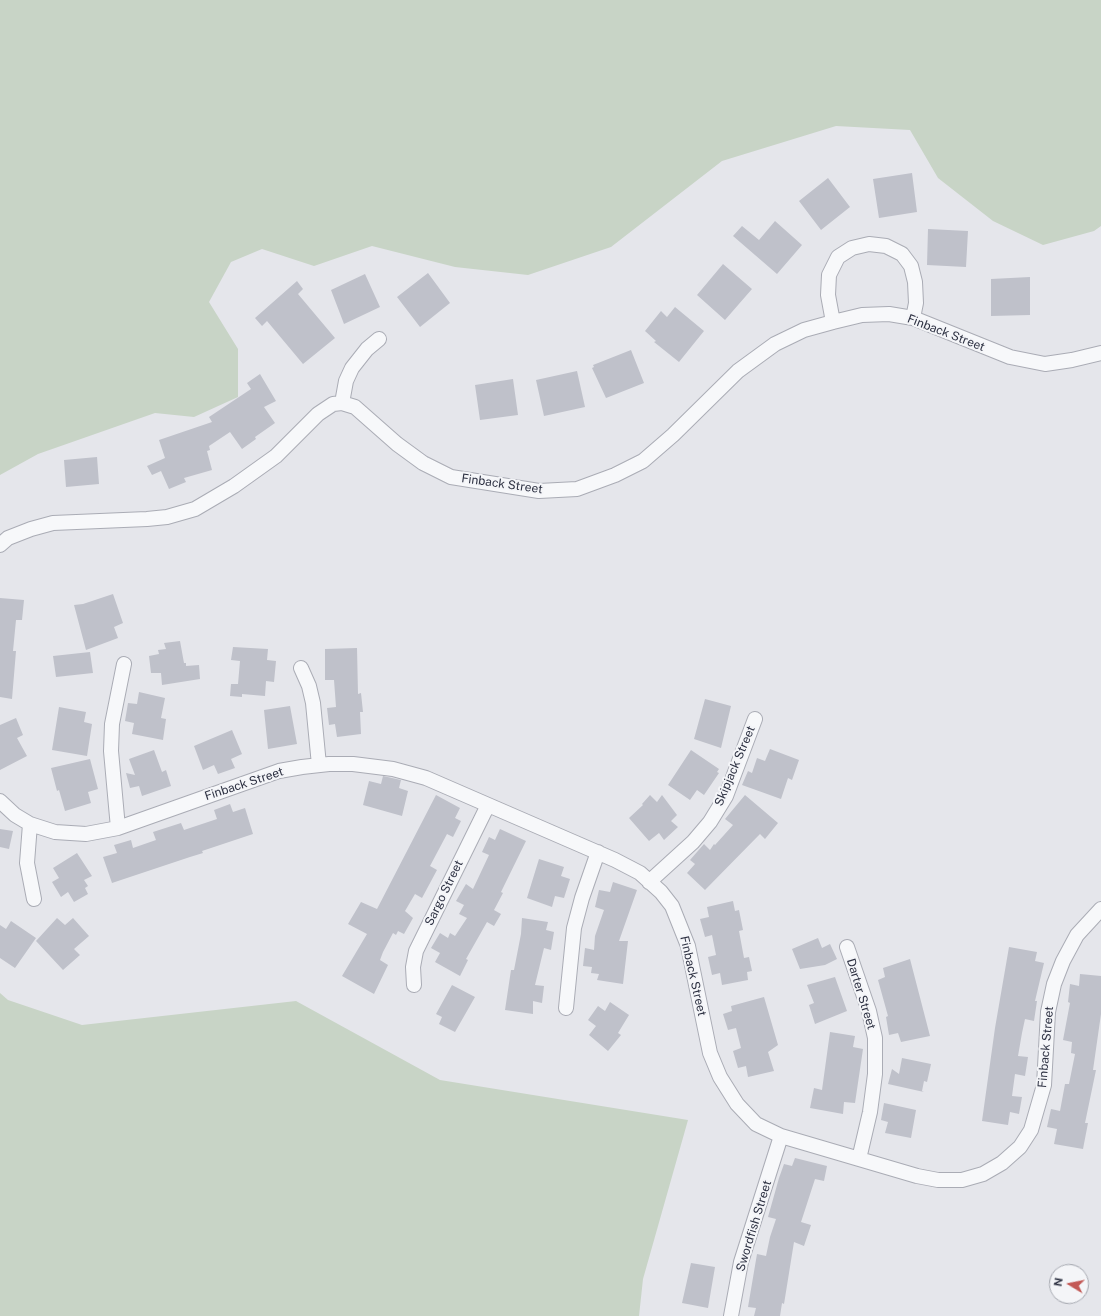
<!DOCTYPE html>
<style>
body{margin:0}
#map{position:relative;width:1101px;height:1316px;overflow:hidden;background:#e5e6eb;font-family:"Public Sans",sans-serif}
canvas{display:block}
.north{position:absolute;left:1049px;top:1264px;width:40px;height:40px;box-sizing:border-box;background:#f4f5f8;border:1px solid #a4a7af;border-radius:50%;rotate:280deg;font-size:11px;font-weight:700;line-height:16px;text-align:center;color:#2d3142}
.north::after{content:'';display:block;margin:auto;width:14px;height:18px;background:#c35956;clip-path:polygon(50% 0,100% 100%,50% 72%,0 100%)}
</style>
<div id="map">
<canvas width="1101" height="1316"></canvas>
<div class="north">N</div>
</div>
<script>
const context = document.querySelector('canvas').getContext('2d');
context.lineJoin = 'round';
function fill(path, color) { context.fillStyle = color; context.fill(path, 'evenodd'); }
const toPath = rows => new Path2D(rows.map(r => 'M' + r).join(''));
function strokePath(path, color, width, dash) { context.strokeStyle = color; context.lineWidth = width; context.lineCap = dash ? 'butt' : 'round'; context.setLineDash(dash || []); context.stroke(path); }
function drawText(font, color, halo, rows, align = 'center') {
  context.font = font + ' "Public Sans",sans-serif'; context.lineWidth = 4; context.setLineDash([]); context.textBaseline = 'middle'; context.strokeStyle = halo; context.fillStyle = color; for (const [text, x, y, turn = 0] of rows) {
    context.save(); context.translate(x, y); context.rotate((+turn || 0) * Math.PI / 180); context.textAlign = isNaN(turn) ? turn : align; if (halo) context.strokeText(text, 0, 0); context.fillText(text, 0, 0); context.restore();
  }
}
const green = toPath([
 [0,0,1101,0,1101,226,1094,231,1043,245,993,221,938,178,910,130,836,126,722,161,611,247,528,275,455,267,372,246,314,266,262,249,231,262,209,302,238,349,238,397,194,417,155,413,38,454,0,475],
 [0,993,8,1000,82,1025,296,1001,440,1080,688,1120,643,1279,639,1316,0,1316]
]);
const building = toPath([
 [912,173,917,212,879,218,873,179],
 [828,178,850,207,821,230,799,201],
 [775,221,802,245,777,274,733,236,742,226,759,240],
 [928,229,968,231,966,267,927,265],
 [723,264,752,289,725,320,697,295],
 [428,273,450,303,420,327,397,297],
 [365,274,380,307,344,324,331,290],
 [1030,277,1030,315,991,316,991,279],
 [297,281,303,289,298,294,335,338,303,364,267,321,262,326,255,318],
 [675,307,704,331,679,362,654,342,656,341,645,331,661,311,667,317],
 [631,350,644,383,606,398,592,368,594,367,593,365],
 [577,371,585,407,544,416,536,380],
 [260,374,276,401,264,407,275,423,255,437,256,439,242,449,230,432,209,446,210,450,207,451,212,470,184,478,186,482,169,489,161,471,152,475,147,466,165,458,159,440,212,422,209,417,251,389,247,383],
 [513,379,518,415,480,420,475,385],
 [97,457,99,484,66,487,64,460],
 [113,594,123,623,114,627,118,638,86,650,74,605,83,604],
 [0,598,24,600,22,620,16,620,13,651,16,651,12,699,0,697],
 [180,641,184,663,186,663,186,666,199,665,200,679,162,685,161,673,151,673,149,656,159,654,158,650,166,649,164,643],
 [233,647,268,649,267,660,276,661,274,682,266,681,265,696,242,694,242,697,230,696,231,684,238,684,240,661,231,660],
 [357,648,358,694,361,693,363,712,360,712,361,734,337,737,335,724,329,725,327,708,336,707,334,680,325,680,325,649],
 [90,652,93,673,56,677,53,656],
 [139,692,165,698,161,718,166,719,163,740,132,734,134,723,125,721,128,703,137,704],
 [705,699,731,706,721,748,694,739],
 [290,706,297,744,268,749,264,710],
 [59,707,86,712,84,722,92,724,87,756,52,750],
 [16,718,23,735,17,738,27,756,0,770,0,725],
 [232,730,242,754,231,759,235,768,218,774,214,765,203,770,194,746],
 [770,749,799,760,792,780,788,778,781,799,742,785,748,771,752,773,757,758,765,761],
 [154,750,162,772,166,770,171,786,142,796,139,786,130,788,126,773,135,775,129,759],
 [691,750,719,769,717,772,719,773,704,795,697,790,690,800,668,785],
 [90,759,98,789,88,792,91,803,65,811,59,790,57,791,51,768],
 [383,776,401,780,399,788,408,791,402,816,363,805,369,781,381,784],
 [436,795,460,808,455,818,461,821,453,837,447,834,430,866,437,870,422,898,415,894,405,911,413,918,404,934,398,931,396,935,393,933,383,952,380,960,388,965,374,994,342,976,367,934,348,924,361,902,377,909],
 [650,795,657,802,662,795,677,815,671,821,678,827,664,840,659,833,649,841,629,818,643,805,642,804],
 [745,795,778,823,765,839,760,834,705,890,687,873,695,864,690,860,704,844,710,850,714,844,715,845,733,825,725,819],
 [230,804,233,812,245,808,253,834,202,851,203,853,190,857,112,883,103,857,117,853,114,845,131,840,133,848,156,840,153,832,181,823,184,830,217,819,214,810],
 [0,829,13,831,9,849,0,847],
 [500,829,526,841,501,892,503,893,494,910,501,914,494,926,487,922,466,959,468,960,460,976,435,962,440,953,431,948,440,933,448,938,450,933,455,936,467,918,459,914,464,905,456,901,466,884,473,889,489,855,482,852,489,837,495,840],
 [77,853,92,876,84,880,88,886,85,888,88,894,74,902,68,892,61,897,52,882,59,878,53,868],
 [539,859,564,867,561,876,570,879,564,898,555,896,552,907,527,898],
 [613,882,637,890,619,941,628,941,623,984,597,980,599,974,591,973,592,967,583,966,585,948,594,950,595,936,604,910,595,907,599,890,610,892],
 [733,901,735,911,739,910,743,930,739,931,744,958,749,957,752,971,747,972,748,980,722,985,720,973,712,975,708,957,716,955,712,935,705,937,700,919,709,917,707,907],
 [57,918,65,925,73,918,89,936,74,949,80,955,63,970,36,941],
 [522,918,548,922,546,930,554,932,551,950,544,948,535,985,544,986,542,1003,533,1001,533,1014,505,1010,511,970,514,970,521,934],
 [11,921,36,938,15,968,0,958,0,925,6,929],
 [818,938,822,948,830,944,837,959,825,965,800,969,792,949],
 [1009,947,1037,952,1035,961,1044,963,1035,1001,1037,1001,1034,1021,1025,1019,1022,1033,1018,1056,1028,1057,1025,1076,1015,1074,1012,1096,1022,1097,1019,1114,1010,1112,1008,1125,982,1121,995,1028],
 [910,959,930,1036,901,1042,898,1033,889,1035,886,1017,888,1016,878,980,885,977,883,968],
 [1080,974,1101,976,1101,1014,1093,1070,1096,1070,1085,1123,1088,1123,1083,1149,1054,1144,1057,1129,1047,1127,1051,1109,1060,1111,1065,1084,1069,1084,1075,1054,1071,1053,1072,1042,1063,1040,1070,1003,1068,1002,1070,984,1079,986],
 [835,977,847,1011,815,1024,809,1005,814,1003,807,985],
 [452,985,475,997,455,1032,439,1024,442,1017,436,1014],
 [764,997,778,1045,768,1052,774,1071,748,1077,746,1066,738,1068,733,1051,741,1048,736,1028,728,1030,723,1014,732,1011,731,1006],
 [610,1002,629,1015,618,1033,621,1035,608,1051,589,1035,596,1026,588,1020,598,1006,605,1011],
 [830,1032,855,1036,853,1047,863,1049,855,1103,844,1102,843,1114,810,1108,814,1088,822,1090],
 [902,1058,931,1064,927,1082,924,1081,922,1091,924,1092,888,1084,892,1069,899,1074],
 [884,1103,916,1110,911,1138,885,1133,888,1122,881,1120],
 [795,1158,827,1166,824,1181,815,1179,803,1216,801,1222,811,1225,804,1246,794,1242,784,1304,782,1303,780,1316,754,1316,756,1308,748,1307,757,1254,766,1256,770,1237,776,1219,768,1217,779,1178,784,1164,792,1166],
 [691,1263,715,1267,708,1308,682,1303]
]);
const street = toPath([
 [833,322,828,295,829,275,838,257,852,248,869,244,886,246,902,254,911,266,915,282,916,303,913,318],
 [342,403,346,381,352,368,367,349,379,339],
 [0,545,8,538,31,529,53,523,147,519,167,517,195,509,234,486,276,456,318,414,333,404,342,403,355,407,397,444,423,463,451,477,539,491,577,489,615,475,643,461,673,435,738,371,775,344,804,330,833,322,862,315,889,314,913,318,1010,357,1045,364,1072,360,1101,353],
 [301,668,309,686,313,703,319,765],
 [0,801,15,815,30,824,55,832,86,834,118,828,279,771,302,767,329,764,353,764,393,769,426,778,615,860,640,873,661,892,672,906,688,946,710,1053,720,1077,737,1104,756,1124,781,1136,917,1176,938,1180,962,1180,983,1174,1002,1163,1020,1147,1031,1130,1044,1085,1048,1012,1054,984,1063,961,1077,935,1101,909],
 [30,824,27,863,34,899],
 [118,828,111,751,112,724,124,664],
 [649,882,693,842,710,822,726,796,755,719],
 [847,947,869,1011,875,1038,875,1074,870,1112,859,1159],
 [414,985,413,967,416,951,488,805],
 [566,1008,574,928,582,898,598,852],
 [731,1316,741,1262,781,1136]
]);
const streetNames = [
 ["Finback Street",946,333,21],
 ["Finback Street",502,484,8],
 ["Skipjack Street",735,766,-67],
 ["Finback Street",244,784,-18],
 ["Sargo Street",444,893,-64],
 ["Finback Street",693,976,77],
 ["Darter Street",861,994,73],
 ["Finback Street",1046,1047,-85],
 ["Swordfish Street",754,1226,-73]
];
fill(green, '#c8d4c6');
fill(building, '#bfc1ca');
strokePath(street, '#aaacb5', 16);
strokePath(street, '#f7f8fa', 14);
drawText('12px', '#2d3142', '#f4f5f8', streetNames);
</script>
